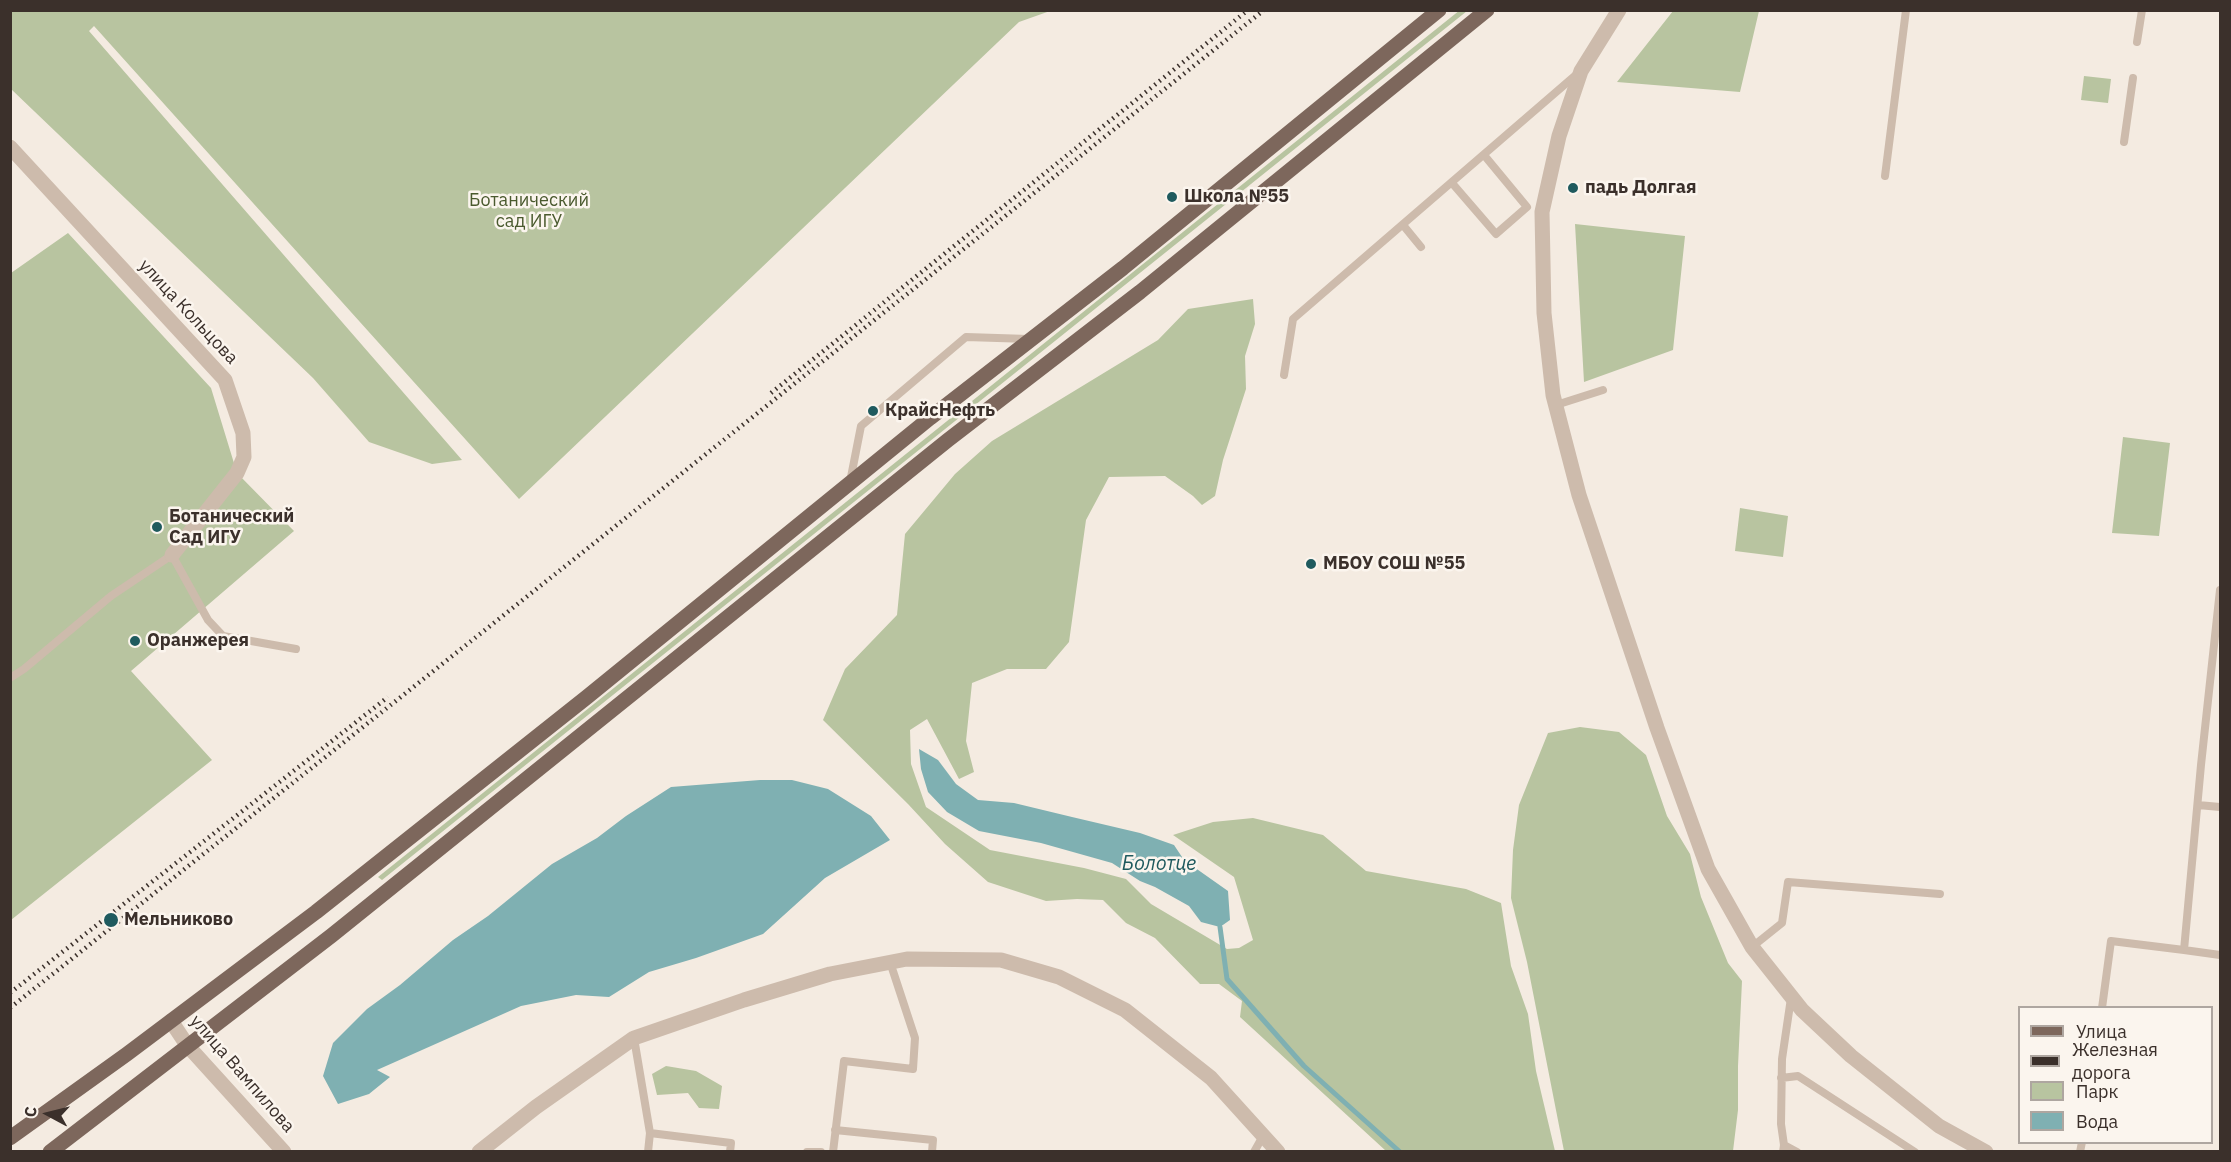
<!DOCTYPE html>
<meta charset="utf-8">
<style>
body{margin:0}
#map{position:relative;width:2231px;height:1162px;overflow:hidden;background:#f4ebe1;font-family:"IBM Plex Sans",sans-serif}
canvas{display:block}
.frame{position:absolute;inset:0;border:12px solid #3b302b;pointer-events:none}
.legend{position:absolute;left:2018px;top:1006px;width:195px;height:138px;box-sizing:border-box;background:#fbf5ee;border:2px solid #aea6a0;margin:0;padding:8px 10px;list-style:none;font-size:18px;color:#3b302b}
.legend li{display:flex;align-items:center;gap:12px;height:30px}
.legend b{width:30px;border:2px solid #aea6a0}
.north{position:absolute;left:18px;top:1084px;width:60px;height:60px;-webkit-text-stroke:4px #fbf5ee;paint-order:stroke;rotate:277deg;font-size:16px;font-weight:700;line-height:24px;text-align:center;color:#3b302b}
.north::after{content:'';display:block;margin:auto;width:21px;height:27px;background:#3b302b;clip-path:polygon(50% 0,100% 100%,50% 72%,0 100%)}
</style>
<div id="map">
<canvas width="2231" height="1162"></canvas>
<div class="frame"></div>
<ul class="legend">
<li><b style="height:8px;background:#7d675c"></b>Улица</li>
<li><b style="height:8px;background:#3b302b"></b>Железная дорога</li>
<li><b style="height:16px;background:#b8c4a0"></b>Парк</li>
<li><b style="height:16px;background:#7fb0b2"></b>Вода</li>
</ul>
<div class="north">С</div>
</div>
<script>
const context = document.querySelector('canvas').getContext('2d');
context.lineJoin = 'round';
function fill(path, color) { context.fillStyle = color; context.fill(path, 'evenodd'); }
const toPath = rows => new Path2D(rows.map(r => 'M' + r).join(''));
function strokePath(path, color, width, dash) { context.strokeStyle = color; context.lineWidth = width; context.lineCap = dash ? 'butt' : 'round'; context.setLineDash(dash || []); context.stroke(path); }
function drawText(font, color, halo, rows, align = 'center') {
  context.font = font + ' "IBM Plex Sans",sans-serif'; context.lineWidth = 5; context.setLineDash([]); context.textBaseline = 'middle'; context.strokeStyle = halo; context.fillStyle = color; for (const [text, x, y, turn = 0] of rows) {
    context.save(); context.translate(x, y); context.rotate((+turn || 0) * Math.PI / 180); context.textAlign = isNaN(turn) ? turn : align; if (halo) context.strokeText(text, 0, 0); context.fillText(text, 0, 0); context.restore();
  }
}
const green = toPath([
 [1460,10,1467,11,382,880,378,877],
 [10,11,11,10,1050,11,1019,22,519,499,94,26,89,31,462,460,432,464,369,442,313,378,11,89],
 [1673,11,1759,11,1740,92,1617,82],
 [2084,76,2111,79,2108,103,2081,100],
 [1575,224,1685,236,1673,350,1584,382],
 [68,233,211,388,237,473,294,531,131,671,212,760,11,920,11,273],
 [1253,299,1255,324,1245,356,1246,389,1223,460,1215,496,1202,505,1193,496,1165,476,1109,477,1086,520,1069,642,1046,669,1007,669,972,683,966,741,974,772,959,779,927,719,910,730,911,764,926,807,990,850,1084,868,1126,879,1151,904,1227,949,1239,948,1253,940,1234,877,1173,835,1213,822,1253,818,1323,835,1366,871,1466,889,1501,903,1511,966,1528,1014,1536,1071,1555,1151,1386,1151,1240,1017,1242,1001,1219,984,1200,984,1155,938,1126,923,1103,900,1077,899,1046,901,988,882,945,844,908,804,823,720,845,669,897,615,905,534,955,474,992,441,1158,340,1188,309],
 [2123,437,2170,443,2159,536,2112,533],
 [1740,508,1788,516,1783,557,1735,551],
 [1580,727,1619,732,1646,755,1667,816,1690,854,1701,897,1728,963,1742,981,1738,1066,1738,1110,1733,1151,1564,1151,1527,962,1511,898,1513,850,1519,805,1548,733],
 [666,1066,696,1071,722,1086,719,1109,699,1108,688,1093,657,1095,652,1074]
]);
const water = toPath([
 [919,749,938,760,956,784,978,800,1014,803,1072,817,1140,833,1174,845,1184,860,1228,891,1230,920,1220,927,1201,922,1189,906,1155,887,1140,881,1112,863,1041,843,979,831,947,812,928,792,921,769],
 [760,780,792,780,828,789,871,816,890,840,825,878,763,934,696,958,649,972,609,997,576,995,521,1006,377,1070,390,1077,369,1094,338,1104,323,1076,333,1043,367,1009,400,985,453,940,488,916,552,864,597,838,626,816,671,787]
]);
const stream = toPath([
 [1220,927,1227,979,1304,1066,1400,1152]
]);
const service = toPath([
 [2137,42,2142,10],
 [2124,142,2133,78],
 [1885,176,1906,10],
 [1452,183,1496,234,1527,207,1484,155],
 [1403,225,1421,247],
 [1284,375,1293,319,1577,74],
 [1556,405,1603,390],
 [850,482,861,426,966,337,1029,339],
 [10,678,24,669,111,596,172,555,208,620,223,636,296,649],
 [2198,805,2220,807],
 [1752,947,1782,923,1788,882,1940,894],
 [2184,950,2220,955],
 [2102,1008,2111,941,2184,950,2201,765,2220,590],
 [634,1038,650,1133,648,1152],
 [1781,1078,1798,1076,1915,1152],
 [835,1130,933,1140,932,1152],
 [650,1133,731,1143,730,1152],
 [1784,1145,1797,1152],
 [807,1152,821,1152],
 [833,1152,844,1061,913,1069,915,1038,890,962],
 [1254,1152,1263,1136],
 [1783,1152,1784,1145,1781,1124,1782,1059,1791,998],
 [2080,1152,2082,1142]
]);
const minor = toPath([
 [1619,10,1581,71,1559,136,1542,212,1544,313,1553,395,1579,495,1657,728,1708,869,1752,947,1802,1010,1851,1056,1939,1126,1986,1152],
 [10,147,225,380,243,433,244,457,237,473,172,555]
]);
const tertiary = toPath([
 [171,1021,187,1045,284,1152],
 [479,1152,536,1107,634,1038,744,1000,830,974,907,959,1001,960,1059,977,1125,1010,1211,1078,1278,1152]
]);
const primary = toPath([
 [10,1138,127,1054,316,912,587,697,930,418,1123,268,1439,10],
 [50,1152,331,936,948,440,1140,292,1487,10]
]);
const rail = toPath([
 [771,393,1248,10],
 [10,993,388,697],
 [10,1008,1264,10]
]);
const markers = [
 [1573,188,6,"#1f5a5e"],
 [1172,197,6,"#1f5a5e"],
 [873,411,6,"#1f5a5e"],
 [157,527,6,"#1f5a5e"],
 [1311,564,6,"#1f5a5e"],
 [135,641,6,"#1f5a5e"],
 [111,920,8,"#1f5a5e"]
];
const poiNames = [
 ["падь Долгая",1585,188],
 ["Школа №55",1184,197],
 ["КрайсНефть",885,411],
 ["Ботанический",169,517],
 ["Сад ИГУ",169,538],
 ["МБОУ СОШ №55",1323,564],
 ["Оранжерея",147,641],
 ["Мельниково",124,920]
];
const parkNames = [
 ["Ботанический",529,201],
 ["сад ИГУ",529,222]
];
const streetNames = [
 ["улица Кольцова",188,312,47],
 ["улица Вампилова",242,1074,49]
];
const waterNames = [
 ["Болотце",1159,864]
];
fill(green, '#b8c4a0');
fill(water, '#7fb0b2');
strokePath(stream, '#7fb0b2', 5);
strokePath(service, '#cdbbac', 8);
strokePath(minor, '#cdbbac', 15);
strokePath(tertiary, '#cdbbac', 15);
strokePath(primary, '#7d675c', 15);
strokePath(rail, '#3b302b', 4.5, [1.5, 4.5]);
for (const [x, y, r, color] of markers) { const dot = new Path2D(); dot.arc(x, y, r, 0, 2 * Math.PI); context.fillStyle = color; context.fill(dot); strokePath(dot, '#fbf5ee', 2); }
drawText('bold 18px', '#3b302b', '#fbf5ee', poiNames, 'left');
drawText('18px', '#4a5a2e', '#fbf5ee', parkNames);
drawText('18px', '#3b302b', '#fbf5ee', streetNames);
drawText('italic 20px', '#1f5a5e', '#fbf5ee', waterNames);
</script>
